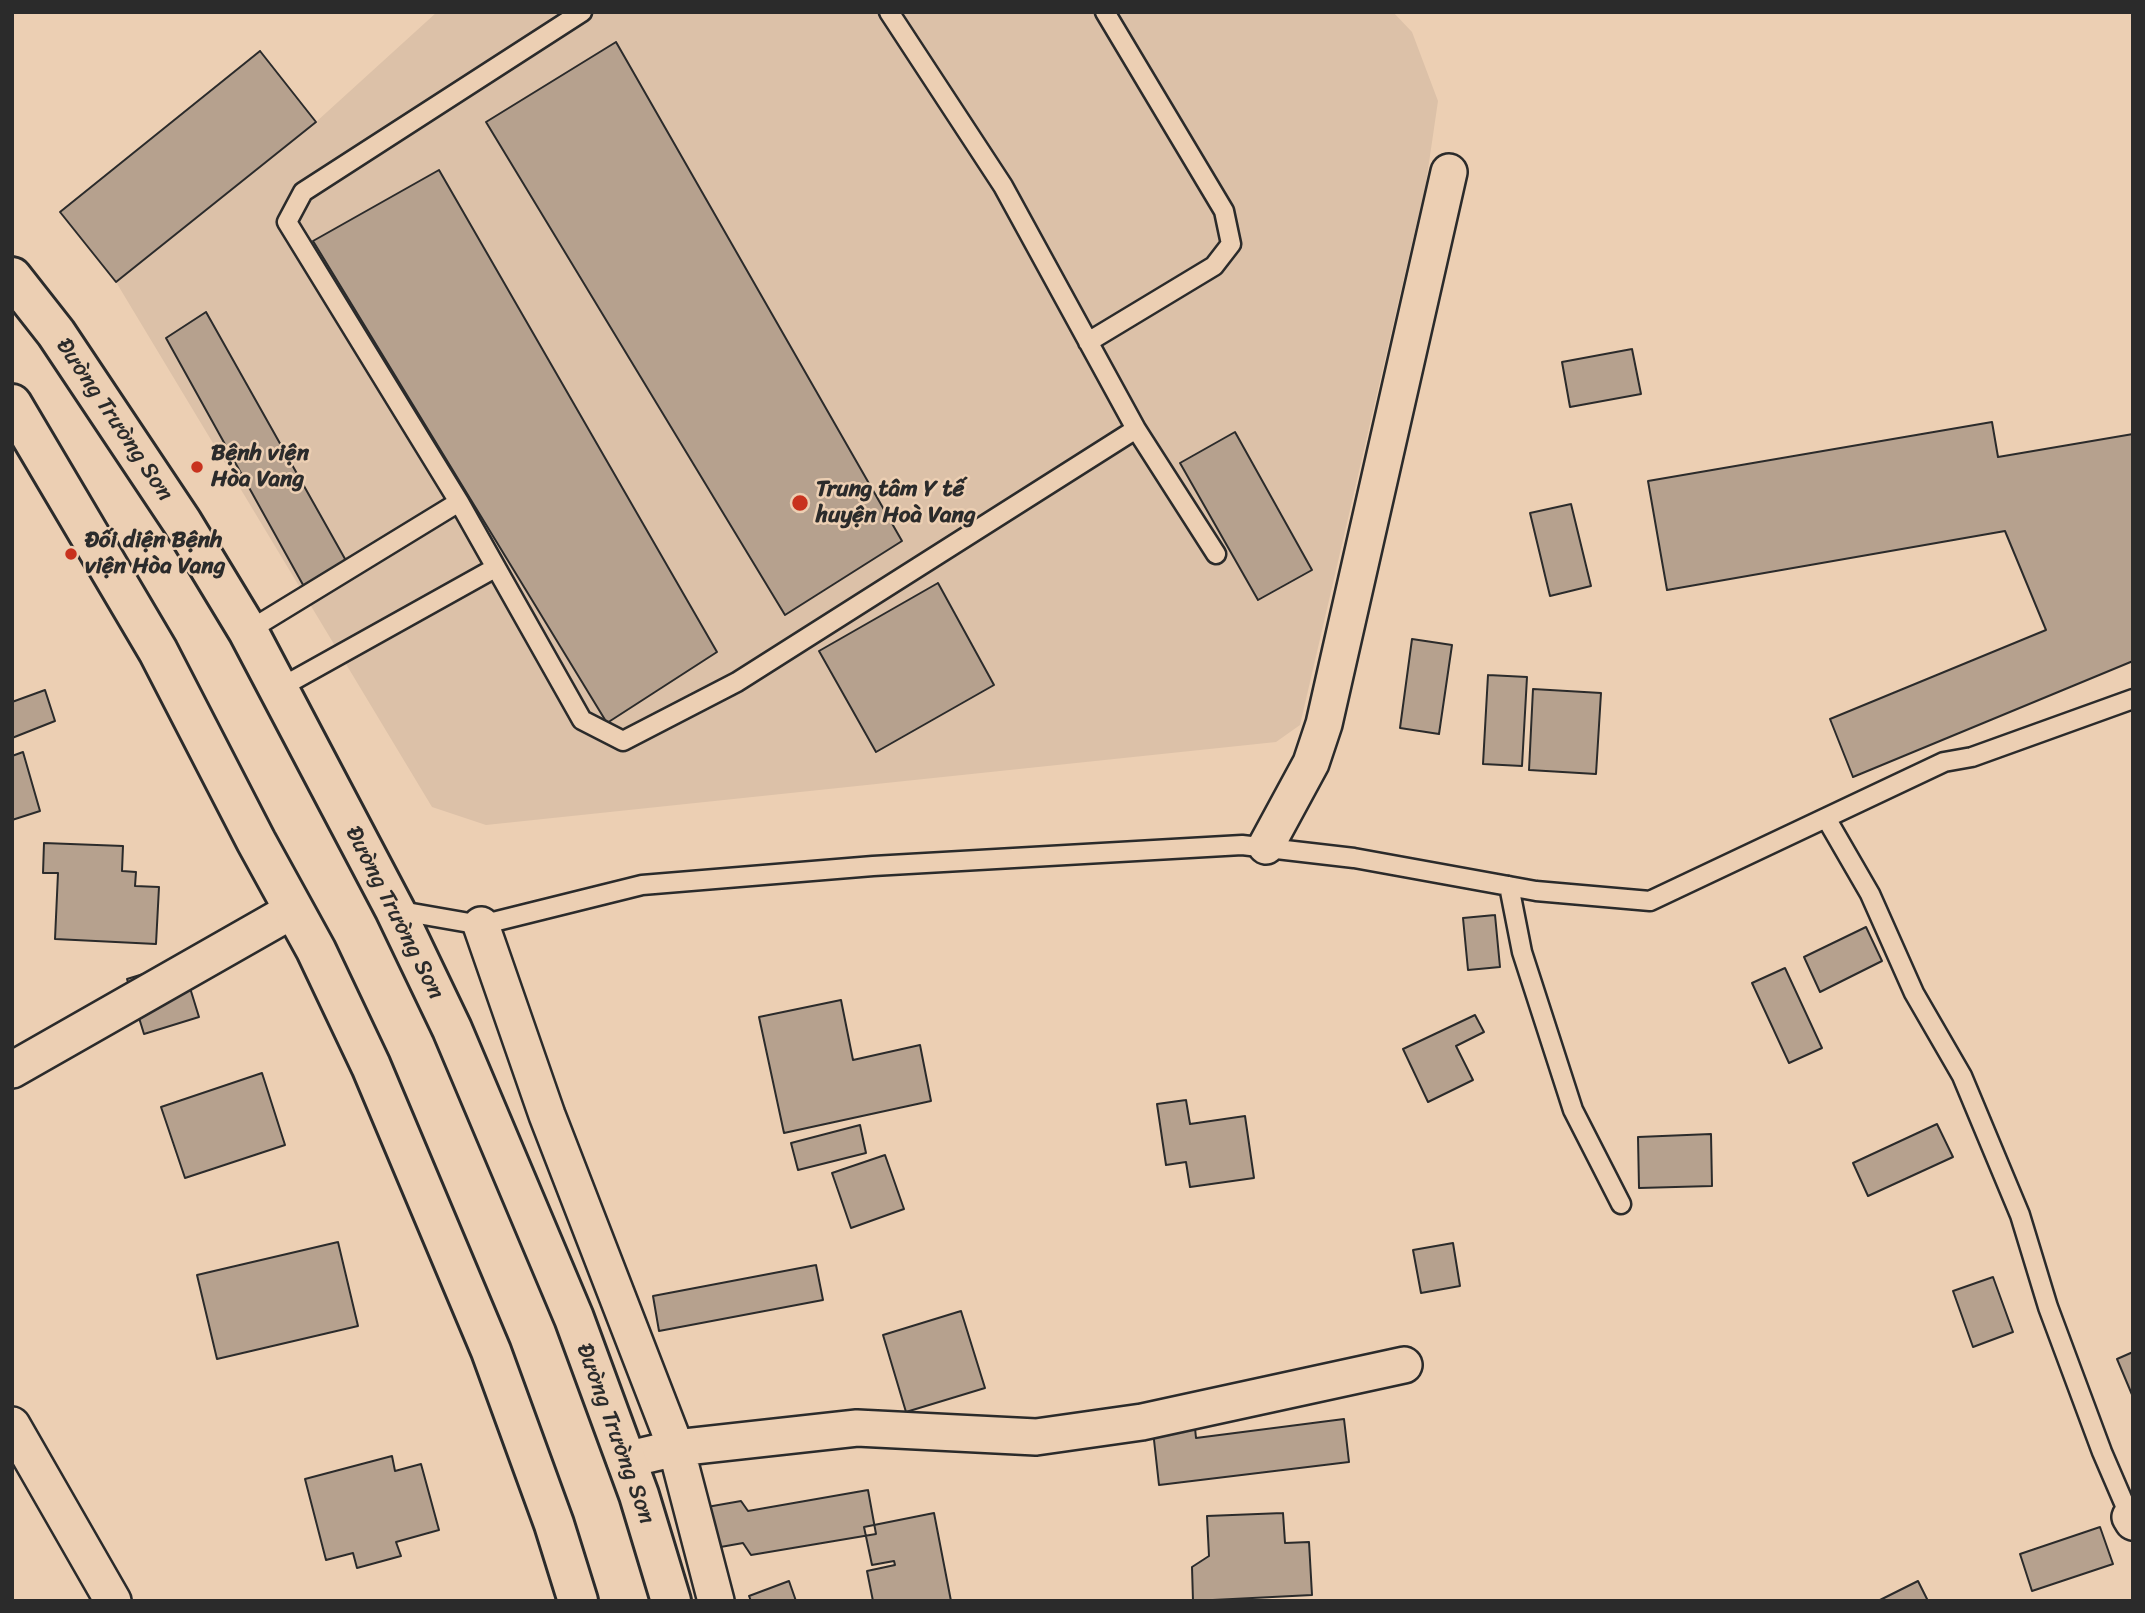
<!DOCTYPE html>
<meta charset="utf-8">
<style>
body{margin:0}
#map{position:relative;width:2145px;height:1613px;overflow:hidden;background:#eccfb3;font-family:Sriracha,sans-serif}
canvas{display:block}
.frame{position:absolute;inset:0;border:14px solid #2b2b2b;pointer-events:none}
</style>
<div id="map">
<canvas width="2145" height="1613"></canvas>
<div class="frame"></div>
</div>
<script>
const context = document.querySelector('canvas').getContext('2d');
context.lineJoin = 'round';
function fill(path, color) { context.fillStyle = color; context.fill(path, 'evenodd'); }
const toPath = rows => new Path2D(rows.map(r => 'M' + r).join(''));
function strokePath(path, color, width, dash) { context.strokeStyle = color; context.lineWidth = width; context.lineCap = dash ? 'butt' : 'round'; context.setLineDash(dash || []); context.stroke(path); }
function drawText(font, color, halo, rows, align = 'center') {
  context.font = font + ' Sriracha,sans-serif'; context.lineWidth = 5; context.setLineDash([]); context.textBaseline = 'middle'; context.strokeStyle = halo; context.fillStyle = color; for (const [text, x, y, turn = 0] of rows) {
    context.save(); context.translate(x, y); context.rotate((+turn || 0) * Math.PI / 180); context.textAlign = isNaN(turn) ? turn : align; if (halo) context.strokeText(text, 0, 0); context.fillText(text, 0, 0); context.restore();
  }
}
const built = toPath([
 [437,12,1393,12,1412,32,1438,101,1426,183,1300,725,1276,742,486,825,432,807,116,282,316,122]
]);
const building = toPath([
 [616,42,902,541,785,615,486,122,616,42],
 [260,51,316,122,116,282,60,212,260,51],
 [439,170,717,652,607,723,313,241,439,170],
 [206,312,349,566,307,592,166,338,206,312],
 [1632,349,1641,394,1570,407,1562,362,1632,349],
 [1992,422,1998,457,2133,434,2133,661,1853,777,1830,719,2046,630,2005,531,1667,590,1648,481,1992,422],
 [1235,432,1312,570,1258,600,1180,463,1235,432],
 [1571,504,1591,586,1550,596,1530,513,1571,504],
 [938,583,994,685,876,752,819,651,938,583],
 [1412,639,1452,645,1439,734,1400,728,1412,639],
 [1488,675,1527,677,1522,766,1483,764,1488,675],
 [1533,689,1601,693,1596,774,1529,770,1533,689],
 [45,690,55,721,12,738,12,702,45,690],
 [23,752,40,811,12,820,12,756,23,752],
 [44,843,123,846,122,871,136,872,135,886,159,887,156,944,55,939,58,873,43,873,44,843],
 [1495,915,1500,967,1468,970,1463,918,1495,915],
 [1866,927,1882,961,1820,992,1804,957,1866,927],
 [182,962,199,1017,144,1034,127,979,182,962],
 [1785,968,1822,1048,1789,1063,1752,983,1785,968],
 [841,1000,853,1060,920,1045,931,1101,784,1133,759,1017,841,1000],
 [1475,1015,1484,1032,1456,1046,1473,1080,1428,1102,1403,1049,1475,1015],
 [262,1073,285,1145,185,1178,161,1107,262,1073],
 [1186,1100,1190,1124,1245,1116,1254,1178,1190,1187,1186,1162,1166,1165,1157,1104,1186,1100],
 [1937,1124,1953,1157,1868,1196,1853,1163,1937,1124],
 [860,1125,866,1153,798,1170,791,1143,860,1125],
 [1711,1134,1712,1186,1639,1188,1638,1137,1711,1134],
 [885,1155,904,1209,851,1228,832,1173,885,1155],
 [338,1242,358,1326,217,1359,197,1275,338,1242],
 [1453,1243,1460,1286,1421,1293,1413,1250,1453,1243],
 [816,1265,823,1300,659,1331,653,1296,816,1265],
 [1993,1277,2013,1332,1973,1347,1953,1291,1993,1277],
 [961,1311,985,1388,906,1412,883,1335,961,1311],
 [2133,1352,2133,1397,2117,1359,2133,1352],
 [1194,1418,1196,1438,1344,1419,1349,1462,1159,1485,1152,1422,1194,1418],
 [392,1456,395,1471,421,1464,439,1530,396,1542,401,1556,357,1568,353,1553,326,1560,305,1479,392,1456],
 [868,1490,876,1534,751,1555,743,1543,715,1548,707,1507,741,1501,748,1511,868,1490],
 [934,1513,951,1601,873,1601,867,1571,895,1565,894,1561,872,1565,864,1527,934,1513],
 [1283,1513,1285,1543,1309,1542,1312,1595,1193,1601,1192,1567,1209,1556,1207,1516,1283,1513],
 [2100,1527,2113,1564,2032,1591,2020,1554,2100,1527],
 [789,1581,796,1601,751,1601,749,1596,789,1581],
 [1918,1581,1928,1601,1878,1601,1918,1581]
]);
const lane = toPath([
 [582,12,303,192,287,222,459,502,582,720,623,741,737,682,1136,429],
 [889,12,1003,186,1136,429,1216,554],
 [1088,342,1214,266,1231,244,1224,211,1105,12],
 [248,631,459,502],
 [278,689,495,568],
 [1826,818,1870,894,1914,993,1962,1076,2020,1215,2048,1307,2102,1452,2130,1517],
 [1509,886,1522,952,1573,1110,1621,1204],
 [395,910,481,925,642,885,873,866,1242,845,1354,858,1536,891,1650,901,1944,762,1972,757,2133,699]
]);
const street = toPath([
 [1266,846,1311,763,1324,724,1449,172],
 [481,925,547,1115,676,1448,716,1601],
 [12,1070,293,910],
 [12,1425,113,1601],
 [625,1460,676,1448,857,1428,1036,1437,1142,1422,1404,1365],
 [2130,1517,2133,1522]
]);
const highway = toPath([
 [12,277,56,333,182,522,248,631,395,910,452,1029,574,1318,639,1495,671,1601],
 [12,404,158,651,256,841,316,950,371,1066,491,1351,554,1524,578,1601]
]);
const markers = [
 [197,467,7,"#c8321e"],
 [800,503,9,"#c8321e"],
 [71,554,7,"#c8321e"]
];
const streetNames = [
 ["Đường Trường Sơn",114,420,56],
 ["Đường Trường Sơn",394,913,63],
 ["Đường Trường Sơn",615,1434,70]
];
const poiNames = [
 ["Bệnh viện",211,454],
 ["Hòa Vang",211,480],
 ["Trung tâm Y tế",816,490],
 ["huyện Hoà Vang",816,516],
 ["Đối diện Bệnh",85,541],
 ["viện Hòa Vang",85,567]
];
fill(built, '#dcc1a8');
fill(building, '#b6a18e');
strokePath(building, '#2b2b2b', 2);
strokePath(lane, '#2b2b2b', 23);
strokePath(street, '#2b2b2b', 40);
strokePath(highway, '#2b2b2b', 44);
strokePath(lane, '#eccfb3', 18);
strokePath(street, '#eccfb3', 35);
strokePath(highway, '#eccfb3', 38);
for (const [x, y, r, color] of markers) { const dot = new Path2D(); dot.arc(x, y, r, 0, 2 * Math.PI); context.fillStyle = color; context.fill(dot); strokePath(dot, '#eccfb3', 2.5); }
drawText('23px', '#2b2b2b', '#eccfb3', streetNames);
drawText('bold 23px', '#2b2b2b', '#eccfb3', poiNames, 'left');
</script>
